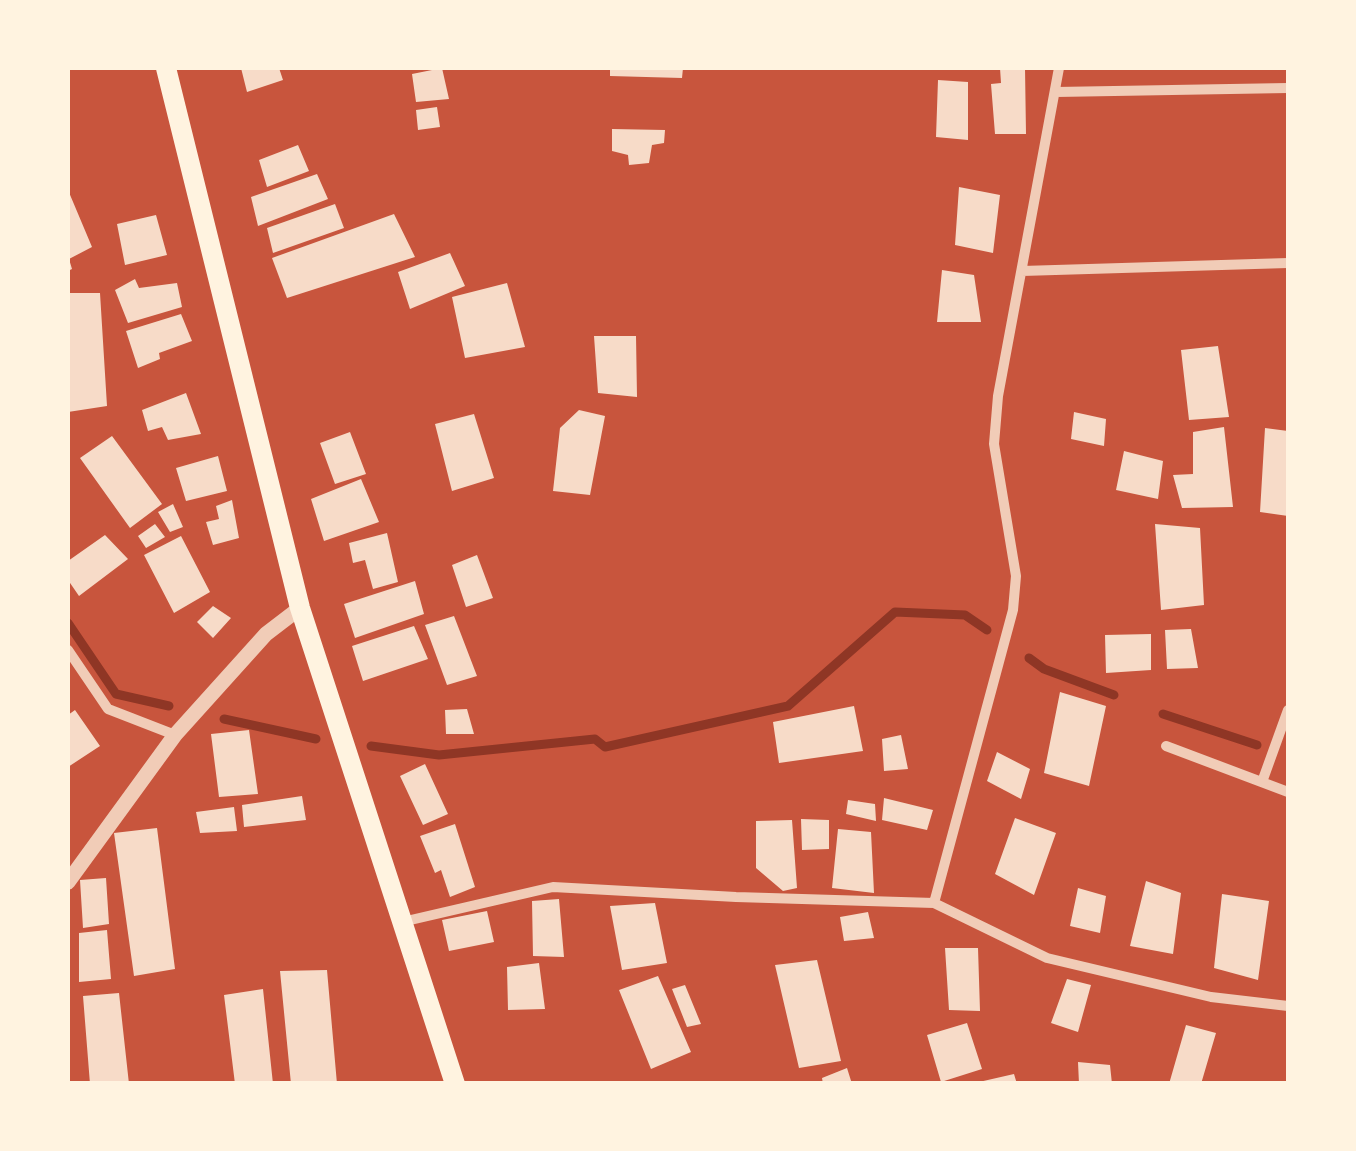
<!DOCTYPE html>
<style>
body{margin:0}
#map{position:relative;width:1356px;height:1151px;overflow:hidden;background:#c8553d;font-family:"IBM Plex Sans",sans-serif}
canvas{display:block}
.frame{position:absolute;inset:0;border:70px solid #fff3e0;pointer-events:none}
</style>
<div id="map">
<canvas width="1356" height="1151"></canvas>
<div class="frame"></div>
</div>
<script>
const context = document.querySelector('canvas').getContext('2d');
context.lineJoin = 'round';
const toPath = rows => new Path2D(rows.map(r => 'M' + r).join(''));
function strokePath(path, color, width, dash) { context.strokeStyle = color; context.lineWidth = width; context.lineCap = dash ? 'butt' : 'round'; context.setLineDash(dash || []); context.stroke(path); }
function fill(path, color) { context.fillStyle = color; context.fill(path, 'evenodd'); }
const stream = toPath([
 [68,623,116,694,169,706],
 [1029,658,1044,669,1114,695],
 [1163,714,1257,745],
 [224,719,316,739],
 [371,746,439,755,595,739,605,747,788,706,895,612,965,615,987,630]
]);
const building = toPath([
 [241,68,279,68,283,80,247,92],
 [442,68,449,99,416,102,412,74],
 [610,68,683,68,682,78,610,76],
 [1000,68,1025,68,1026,134,995,134,991,84,1001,83],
 [938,80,968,82,968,140,936,137],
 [437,107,440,127,418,130,416,110],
 [612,129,665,130,664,143,652,145,649,163,629,165,628,155,612,151],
 [298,145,309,171,267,187,259,160],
 [317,174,328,199,258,226,251,197],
 [959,187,1000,195,993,253,955,245],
 [68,190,92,247,69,259,72,269,68,271],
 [335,204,344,228,273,253,267,228],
 [394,214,415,257,287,298,272,258],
 [156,215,167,255,125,265,117,224],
 [450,253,465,286,410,309,398,272],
 [942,270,974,275,981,322,937,322],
 [135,279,139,288,177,283,182,307,128,323,115,290],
 [507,283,525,347,465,358,452,297],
 [68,293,100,293,107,406,68,412],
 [181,314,192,341,159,353,160,359,138,368,126,331],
 [594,336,636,336,637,397,598,393],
 [1218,346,1229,417,1189,420,1181,350],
 [186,393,201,434,168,440,162,427,148,431,142,410],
 [579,410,605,416,590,495,553,491,560,428],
 [1074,412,1106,419,1104,446,1071,439],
 [474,414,494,478,452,491,435,424],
 [1224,427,1233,507,1182,508,1173,475,1193,474,1193,432],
 [1265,428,1288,431,1288,516,1260,512],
 [350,432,366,474,335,484,320,443],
 [112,436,162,504,130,528,80,458],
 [1124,451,1163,461,1158,499,1116,490],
 [218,456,227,491,186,501,176,468],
 [361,479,379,522,324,541,311,499],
 [232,500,239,538,213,545,206,522,219,519,216,506],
 [173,504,183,527,170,532,158,512],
 [155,524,165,537,146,548,138,536],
 [1155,524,1200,528,1204,605,1161,610],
 [387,533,398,582,373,589,365,560,353,563,349,543],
 [105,535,128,559,79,596,68,580,68,561],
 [181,536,210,592,174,613,144,555],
 [477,555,493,598,466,607,452,565],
 [415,581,424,614,355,638,344,604],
 [213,606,231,618,213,638,197,622],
 [454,616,477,676,447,685,425,625],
 [414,626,428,659,363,681,352,646],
 [1191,629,1198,668,1167,669,1165,630],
 [1151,634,1151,670,1106,673,1105,635],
 [1060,692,1106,706,1089,786,1044,773],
 [854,706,863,751,779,763,773,722],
 [467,709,474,734,446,734,445,710],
 [75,710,100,746,68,767,68,715],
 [249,730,258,794,219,797,211,734],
 [901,735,908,769,884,771,882,739],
 [997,752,1030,769,1021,799,987,781],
 [425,764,448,814,423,825,400,776],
 [302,796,306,820,244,827,242,805],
 [884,798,933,810,927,830,882,820],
 [848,800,875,804,876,821,846,814],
 [234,807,237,831,200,833,196,812],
 [1015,818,1056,833,1034,895,995,874],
 [801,819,829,820,829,849,802,850],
 [792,820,797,888,783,891,756,868,756,821],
 [455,824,475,887,450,897,441,870,435,873,420,836],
 [157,828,175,969,134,976,114,833],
 [838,829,871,832,874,893,832,888],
 [106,878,109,924,83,928,80,880],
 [1146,881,1181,893,1173,954,1130,946],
 [1078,888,1106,896,1100,933,1070,926],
 [1222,894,1269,901,1258,980,1214,968],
 [559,899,564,957,533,956,532,901],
 [655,903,667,963,622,970,610,906],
 [487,911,494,942,449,951,442,920],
 [868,912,874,938,844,941,840,917],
 [107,930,111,979,79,982,79,933],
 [945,948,978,948,980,1011,949,1010],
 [817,960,841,1061,799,1068,775,965],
 [539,963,545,1009,508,1010,507,967],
 [327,970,337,1084,291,1084,280,971],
 [658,976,691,1052,651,1069,619,990],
 [1067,979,1091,985,1078,1032,1051,1023],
 [685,985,701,1024,687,1027,672,989],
 [263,989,273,1084,235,1084,224,995],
 [119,993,129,1084,90,1084,83,996],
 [967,1023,982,1069,941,1082,927,1035],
 [1186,1025,1216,1033,1201,1084,1169,1084],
 [1078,1062,1110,1065,1112,1084,1079,1084],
 [847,1068,852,1084,823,1084,822,1078],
 [1014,1074,1017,1084,979,1084,979,1082]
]);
const minor = toPath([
 [1056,92,1288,88],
 [1022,271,1288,263],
 [68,650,108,709,175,735],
 [1166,746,1288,792],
 [1262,782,1288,710],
 [934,903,1013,610,1016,576,994,444,998,396,1059,68],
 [402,922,553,887,736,897,934,903,1047,958,1211,997,1288,1006]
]);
const tertiary = toPath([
 [68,882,175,735,266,634,300,608]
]);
const primary = toPath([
 [166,68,300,608,455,1084]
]);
strokePath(stream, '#8f3625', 9);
fill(building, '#f7dbc8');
strokePath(minor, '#f1ccb7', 10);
strokePath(tertiary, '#f1ccb7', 15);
strokePath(primary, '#fff3e0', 20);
</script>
